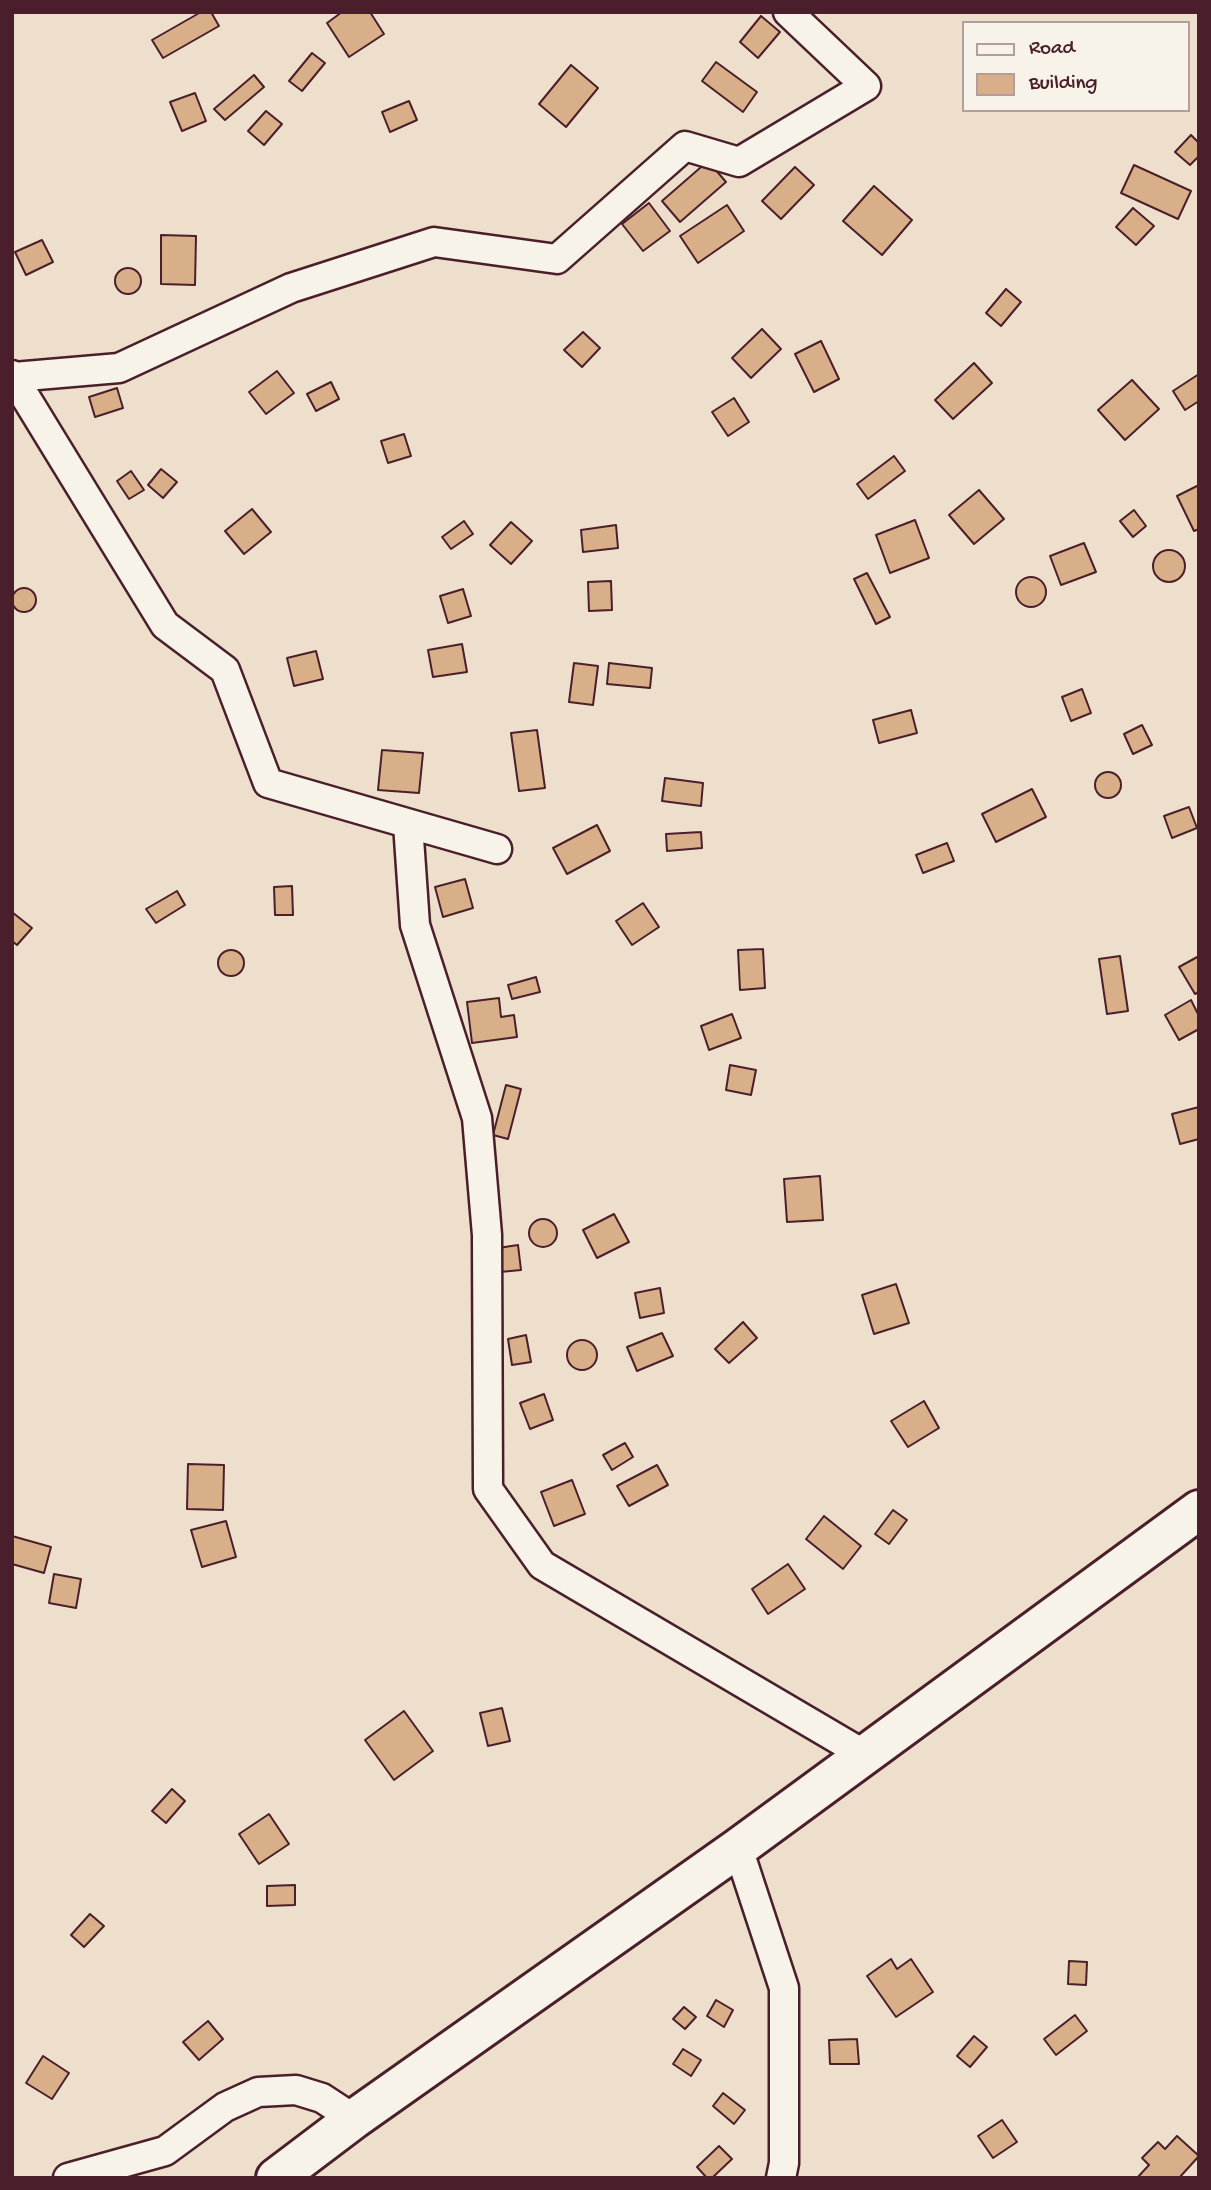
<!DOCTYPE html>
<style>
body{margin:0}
#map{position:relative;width:1211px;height:2190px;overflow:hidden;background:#eedfcc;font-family:"Gochi Hand",sans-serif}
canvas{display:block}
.frame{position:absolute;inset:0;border:14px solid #4a1f2b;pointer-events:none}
.legend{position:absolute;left:962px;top:21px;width:228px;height:91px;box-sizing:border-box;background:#f7f3e8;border:2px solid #b29e9c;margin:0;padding:9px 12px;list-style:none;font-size:21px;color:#4a1f2b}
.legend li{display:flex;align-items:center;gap:14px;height:35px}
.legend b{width:35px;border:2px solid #b29e9c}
</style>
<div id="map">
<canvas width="1211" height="2190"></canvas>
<div class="frame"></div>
<ul class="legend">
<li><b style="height:9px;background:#f7f3e8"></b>Road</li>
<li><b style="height:19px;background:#d9af8a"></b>Building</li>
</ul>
</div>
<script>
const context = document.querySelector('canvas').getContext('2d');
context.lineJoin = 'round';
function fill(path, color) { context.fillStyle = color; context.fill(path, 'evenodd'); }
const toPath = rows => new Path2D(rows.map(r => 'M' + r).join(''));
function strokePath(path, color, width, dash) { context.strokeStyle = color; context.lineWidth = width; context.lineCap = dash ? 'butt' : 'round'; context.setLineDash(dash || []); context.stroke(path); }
const building = toPath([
 [201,12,211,12,219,26,163,58,152,40,201,12],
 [342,12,370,12,384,34,349,57,327,23,342,12],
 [761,16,780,32,758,58,740,42,761,16],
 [312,53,325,63,302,91,289,81,312,53],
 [716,62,757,92,743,112,702,81,716,62],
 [571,65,598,88,566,127,539,104,571,65],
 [254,75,264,87,225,120,214,109,254,75],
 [195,93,206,121,182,131,170,102,195,93],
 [409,101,417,120,390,132,382,112,409,101],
 [266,111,282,124,264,145,248,131,266,111],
 [1191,135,1199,143,1199,156,1190,165,1175,152,1191,135],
 [708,161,726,182,680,222,662,201,708,161],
 [1134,165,1191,191,1178,219,1121,193,1134,165],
 [795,167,814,185,781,219,762,201,795,167],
 [874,186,912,220,882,255,843,221,874,186],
 [649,203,670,231,643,251,622,224,649,203],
 [727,205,744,231,698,263,680,236,727,205],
 [1133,208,1154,226,1136,245,1116,227,1133,208],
 [161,235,196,236,195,285,161,284,161,235],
 [42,240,53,262,26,275,15,252,42,240],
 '115 281a13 13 0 1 1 26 0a13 13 0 1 1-26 0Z',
 [1006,289,1021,302,1001,326,986,313,1006,289],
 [762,329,781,349,751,378,732,358,762,329],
 [583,332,600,348,582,367,564,350,583,332],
 [821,341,839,379,814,392,795,354,821,341],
 [974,363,992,383,953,419,935,400,974,363],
 [277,371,294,393,266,414,249,392,277,371],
 [1199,374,1199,401,1185,410,1173,391,1199,374],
 [1132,380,1159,409,1125,440,1098,410,1132,380],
 [331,382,339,399,316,411,307,394,331,382],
 [117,388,123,408,95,417,89,397,117,388],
 [734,398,749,422,728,436,712,412,734,398],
 [404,434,411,456,388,463,381,441,404,434],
 [894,456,905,471,868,499,857,484,894,456],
 [161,469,177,482,163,498,148,485,161,469],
 [131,471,144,490,129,499,117,481,131,471],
 [1199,485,1199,529,1194,531,1177,496,1199,485],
 [979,490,1004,519,974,544,949,515,979,490],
 [252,509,271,532,244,554,225,531,252,509],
 [1134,510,1146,526,1133,537,1120,521,1134,510],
 [915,520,929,558,890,573,876,535,915,520],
 [464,521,473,534,451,549,442,537,464,521],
 [511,522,532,541,511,564,490,545,511,522],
 [616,525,618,548,583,552,581,530,616,525],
 [1084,543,1096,572,1061,585,1050,556,1084,543],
 '1153 566a16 16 0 1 1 32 0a16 16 0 1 1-32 0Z',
 [867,573,890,617,876,624,854,579,867,573],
 '1016 592a15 15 0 1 1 30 0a15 15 0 1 1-30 0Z',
 [611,581,612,610,589,611,588,582,611,581],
 '12 600a12 12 0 1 1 24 0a12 12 0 1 1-24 0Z',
 [463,589,471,616,448,623,440,596,463,589],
 [462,644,467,672,433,677,428,650,462,644],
 [316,651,323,679,294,686,287,658,316,651],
 [574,663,598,666,593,705,569,702,574,663],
 [609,663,652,668,650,688,607,684,609,663],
 [1082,689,1091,713,1071,721,1062,697,1082,689],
 [911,710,917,733,879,743,873,720,911,710],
 [1142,725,1152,745,1133,754,1124,734,1142,725],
 [537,730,545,788,519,791,511,733,537,730],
 [382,750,423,753,419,793,378,790,382,750],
 '1095 785a13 13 0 1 1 26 0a13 13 0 1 1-26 0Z',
 [665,778,703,783,701,806,662,801,665,778],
 [1032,789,1046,817,996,842,982,814,1032,789],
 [1189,807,1197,828,1172,838,1164,816,1189,807],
 [597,825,610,851,567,874,553,848,597,825],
 [701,832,702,848,667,851,666,834,701,832],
 [947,843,954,861,923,873,916,855,947,843],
 [465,879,473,908,443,917,435,887,465,879],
 [292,886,293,915,275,915,274,887,292,886],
 [177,891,185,905,156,923,146,909,177,891],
 [643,903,659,927,632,945,616,921,643,903],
 [12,912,32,928,17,945,12,941,12,912],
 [763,949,765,988,740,990,738,950,763,949],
 '218 963a13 13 0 1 1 26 0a13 13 0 1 1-26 0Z',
 [1120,956,1128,1011,1107,1014,1099,959,1120,956],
 [1199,956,1199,992,1195,994,1179,967,1199,956],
 [536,977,540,992,512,999,508,985,536,977],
 [499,998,501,1017,514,1015,517,1037,472,1043,467,1002,499,998],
 [1191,1000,1199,1016,1199,1029,1179,1040,1165,1015,1191,1000],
 [732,1014,741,1038,709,1050,701,1026,732,1014],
 [730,1065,756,1070,751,1095,726,1090,730,1065],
 [506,1085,521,1089,508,1139,493,1135,506,1085],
 [1199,1107,1199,1139,1180,1144,1172,1114,1199,1107],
 [820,1176,823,1220,787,1222,784,1179,820,1176],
 [614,1214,629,1242,597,1258,583,1230,614,1214],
 '529 1233a14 14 0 1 1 28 0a14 14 0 1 1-28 0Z',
 [518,1245,521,1270,500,1272,498,1248,518,1245],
 [896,1284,909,1323,874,1334,862,1295,896,1284],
 [660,1288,664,1313,640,1318,635,1293,660,1288],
 [743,1322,757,1338,729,1363,715,1349,743,1322],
 [662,1333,673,1356,637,1371,627,1347,662,1333],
 [526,1335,531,1362,512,1365,508,1339,526,1335],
 '567 1355a15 15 0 1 1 30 0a15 15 0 1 1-30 0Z',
 [544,1394,553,1420,530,1429,520,1403,544,1394],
 [924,1401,939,1428,908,1447,891,1421,924,1401],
 [625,1443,633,1457,612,1470,603,1455,625,1443],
 [188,1464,224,1465,223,1510,187,1509,188,1464],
 [657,1465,668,1485,629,1506,617,1486,657,1465],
 [572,1480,585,1514,554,1526,541,1492,572,1480],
 [893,1510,907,1520,889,1544,875,1534,893,1510],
 [824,1516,861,1546,843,1569,806,1539,824,1516],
 [226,1521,236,1557,202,1567,191,1530,226,1521],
 [12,1536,51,1547,44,1573,12,1564,12,1536],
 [788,1564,805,1589,768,1614,752,1589,788,1564],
 [54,1574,81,1579,76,1608,49,1603,54,1574],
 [502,1708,510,1741,488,1746,480,1713,502,1708],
 [404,1711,433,1751,394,1780,365,1740,404,1711],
 [172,1789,185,1801,166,1823,152,1811,172,1789],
 [269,1814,289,1844,259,1864,239,1834,269,1814],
 [295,1885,295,1905,267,1906,267,1886,295,1885],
 [90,1914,104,1926,84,1947,71,1935,90,1914],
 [891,1959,897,1969,911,1959,933,1992,896,2017,867,1976,891,1959],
 [1069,1961,1087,1962,1086,1985,1068,1984,1069,1961],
 [716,2000,733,2010,724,2027,707,2016,716,2000],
 [684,2007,696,2017,685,2029,673,2019,684,2007],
 [1075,2015,1087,2031,1056,2055,1044,2039,1075,2015],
 [208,2021,223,2039,199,2060,183,2042,208,2021],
 [974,2036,987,2047,970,2067,957,2056,974,2036],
 [857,2039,859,2064,830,2064,829,2040,857,2039],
 [683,2049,701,2060,691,2076,673,2064,683,2049],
 [43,2056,69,2073,52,2099,26,2083,43,2056],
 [723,2093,745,2110,734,2124,713,2106,723,2093],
 [1002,2120,1017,2142,993,2158,978,2136,1002,2120],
 [1177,2136,1199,2156,1179,2178,1137,2178,1149,2165,1142,2158,1158,2142,1165,2149,1177,2136],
 [719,2146,732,2159,712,2178,707,2178,697,2167,719,2146]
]);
const minor = toPath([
 [12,375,165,625,225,670,268,783,497,849],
 [14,377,119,368,291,288,434,242,557,259,685,146,739,162,866,86,788,12],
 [408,824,415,925,477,1118,487,1235,488,1489,542,1565,865,1755],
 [738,1848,784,1988,784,2163,781,2178],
 [68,2178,165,2151,225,2107,258,2092,296,2090,322,2098,354,2119]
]);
const trunk = toPath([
 [276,2178,354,2119,738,1848,1199,1510]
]);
fill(building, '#d9af8a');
strokePath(building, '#4a1f2b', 2);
strokePath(minor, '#4a1f2b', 33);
strokePath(trunk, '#4a1f2b', 44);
strokePath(minor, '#f7f3e8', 28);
strokePath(trunk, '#f7f3e8', 38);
</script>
